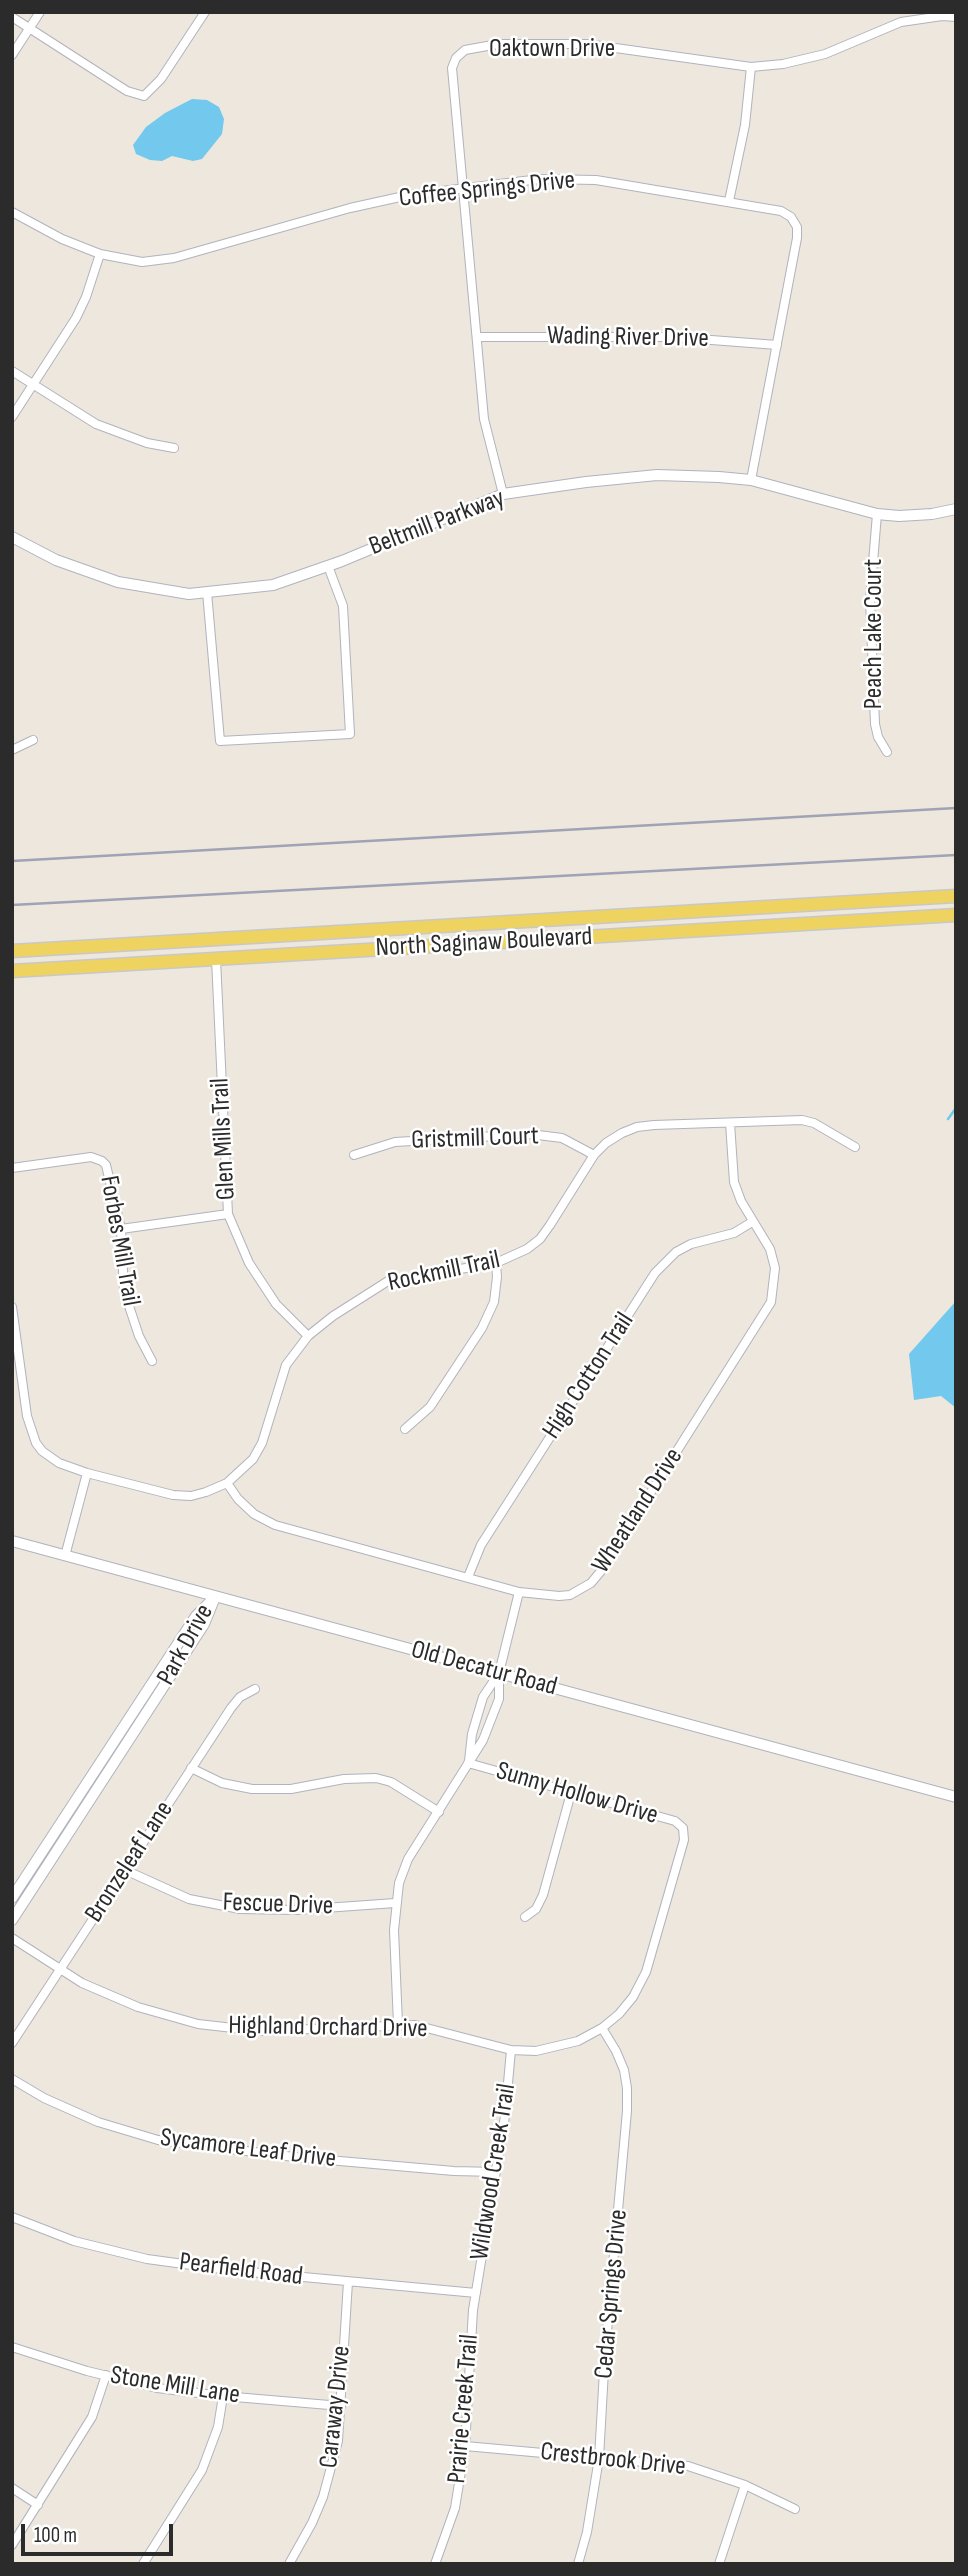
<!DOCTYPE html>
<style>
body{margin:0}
#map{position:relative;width:968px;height:2576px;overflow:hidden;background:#ede7dd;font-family:"Sofia Sans Condensed",sans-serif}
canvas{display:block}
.frame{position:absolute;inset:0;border:14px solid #2b2b2b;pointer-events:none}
.scale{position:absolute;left:21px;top:2524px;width:152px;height:32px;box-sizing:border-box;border:4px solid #2b2b2b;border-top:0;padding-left:9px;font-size:21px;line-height:24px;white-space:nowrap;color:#2b2b2b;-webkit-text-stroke:5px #fff;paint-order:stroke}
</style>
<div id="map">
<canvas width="968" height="2576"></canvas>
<div class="frame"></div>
<div class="scale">100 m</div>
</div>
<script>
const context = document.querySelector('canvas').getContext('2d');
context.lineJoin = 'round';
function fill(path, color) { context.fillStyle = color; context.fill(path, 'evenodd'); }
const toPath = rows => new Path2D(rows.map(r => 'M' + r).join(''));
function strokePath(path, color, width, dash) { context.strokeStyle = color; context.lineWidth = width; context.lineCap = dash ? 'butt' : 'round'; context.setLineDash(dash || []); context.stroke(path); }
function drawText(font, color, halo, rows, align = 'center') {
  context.font = font + ' "Sofia Sans Condensed",sans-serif'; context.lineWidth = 5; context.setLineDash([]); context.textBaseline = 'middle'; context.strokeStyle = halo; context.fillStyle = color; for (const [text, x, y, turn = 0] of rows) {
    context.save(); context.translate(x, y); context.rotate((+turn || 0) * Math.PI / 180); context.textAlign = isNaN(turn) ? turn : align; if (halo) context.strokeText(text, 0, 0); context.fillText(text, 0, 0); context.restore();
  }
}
const water = toPath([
 [192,99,207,100,219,107,224,119,222,134,202,159,193,161,172,156,162,161,150,160,136,154,133,145,146,127,165,113],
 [956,1301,956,1408,941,1396,914,1400,909,1354]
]);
const stream = toPath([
 [948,1119,956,1108]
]);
const minor = toPath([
 [12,17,127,91,144,96,161,79,205,12],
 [12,55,40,12],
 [729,201,745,125,751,67],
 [12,212,62,239,100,254,142,262,174,258,350,208,409,195,540,179,596,180,781,211,791,217,797,227,797,238,751,480],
 [478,337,672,337,777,345],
 [12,371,96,424,147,443,174,448],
 [12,417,76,318,86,297,100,254],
 [503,494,484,419,452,68,456,58,465,50,498,44,587,44,751,67,783,64,825,54,901,22,942,16,956,17],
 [877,514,870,599,875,724,878,737,887,752],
 [207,592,220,741,350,734,343,606,328,566],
 [12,750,33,740],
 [216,959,228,1214,249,1263,276,1304,308,1336],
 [354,1155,395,1142,530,1134,562,1138,594,1155],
 [12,1168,91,1157,102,1161,106,1165,121,1229,124,1291,139,1336,152,1361],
 [121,1229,228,1214],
 [12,1307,27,1416,36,1443,42,1451,59,1463,87,1473,173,1495,191,1496,206,1492,227,1483,253,1459,262,1443,286,1365,308,1336,333,1316,388,1281,496,1263,527,1249,540,1239,550,1225,594,1155,606,1143,622,1133,637,1127,654,1125,802,1120,814,1123,855,1147],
 [405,1429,430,1407,482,1328,494,1302,497,1277,496,1263],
 [227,1483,238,1499,254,1514,275,1525,519,1592,559,1596,570,1595,591,1583,601,1571,771,1302,775,1268,770,1249,741,1201,734,1182,730,1123],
 [65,1556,87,1473],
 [468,1577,481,1545,655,1273,676,1252,691,1244,734,1233,752,1222],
 [469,1761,472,1734,483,1697,499,1673],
 [191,1768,222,1783,252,1789,291,1789,344,1779,376,1778,391,1782,439,1812],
 [125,1870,189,1899,240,1909,297,1910,395,1903],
 [525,1917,536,1909,543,1895,571,1793],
 [12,1938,82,1983,138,2007,198,2024,260,2031,415,2025,511,2050,536,2051,578,2041,602,2028,619,2014,633,1997,646,1972,684,1840,683,1828,675,1821,468,1763],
 [398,2024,394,1930,399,1883,408,1859,483,1740,499,1699,499,1673,519,1592],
 [12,2043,231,1708,240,1697,255,1689],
 [12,2079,44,2098,98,2122,158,2140,294,2157,454,2171,496,2172],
 [12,2217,74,2241,147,2259,228,2270,476,2293],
 [12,2347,87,2371,157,2388,223,2396,341,2406],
 [465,2446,688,2466,745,2485,795,2509],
 [12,2488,38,2505],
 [12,2545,92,2417,106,2375],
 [143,2564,202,2470,218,2427,223,2396],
 [289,2564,312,2523,323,2497,338,2441,348,2282],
 [435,2564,455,2508,465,2446,473,2310,505,2116,511,2050],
 [578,2564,587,2532,599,2458,605,2353,627,2111,627,2088,624,2070,616,2051,602,2028],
 [719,2564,745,2485]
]);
const tertiary = toPath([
 [12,537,56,560,118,582,189,594,273,585,342,561,503,494,586,482,657,475,719,477,751,480,877,514,899,516,932,514,956,509],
 [12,1541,956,1797],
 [12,1898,196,1616,212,1600],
 [12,1920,204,1624,215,1597]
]);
const primary = toPath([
 [12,951,956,896],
 [12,971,956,915]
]);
const rail = toPath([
 [12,861,956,808],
 [12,905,956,855]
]);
const streetNames = [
 ["Oaktown Drive",552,49],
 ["Coffee Springs Drive",487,190,-6],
 ["Wading River Drive",628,338,1],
 ["Beltmill Parkway",437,523,-21],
 ["Peach Lake Court",874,634,-90],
 ["North Saginaw Boulevard",484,943,-3],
 ["Glen Mills Trail",224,1139,-93],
 ["Gristmill Court",475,1139,-2],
 ["Forbes Mill Trail",119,1241,80],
 ["Rockmill Trail",444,1272,-12],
 ["High Cotton Trail",589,1376,-57],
 ["Wheatland Drive",638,1511,-57],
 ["Park Drive",186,1645,-61],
 ["Old Decatur Road",484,1669,15],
 ["Sunny Hollow Drive",577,1794,16],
 ["Bronzeleaf Lane",130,1862,-57],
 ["Fescue Drive",278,1905,2],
 ["Highland Orchard Drive",328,2028,1],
 ["Sycamore Leaf Drive",248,2149,7],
 ["Wildwood Creek Trail",494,2172,-81],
 ["Pearfield Road",241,2270,7],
 ["Cedar Springs Drive",612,2294,-85],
 ["Stone Mill Lane",175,2386,9],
 ["Caraway Drive",336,2407,-84],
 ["Prairie Creek Trail",464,2409,-85],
 ["Crestbrook Drive",613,2460,6]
];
fill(water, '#72c8ed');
strokePath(stream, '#72c8ed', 2.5);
strokePath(minor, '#b1b3be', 10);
strokePath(tertiary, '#b1b3be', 12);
strokePath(primary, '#c8c8c8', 15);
strokePath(minor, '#fff', 8);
strokePath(tertiary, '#fff', 10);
strokePath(primary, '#efd360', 12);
strokePath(rail, '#a0a2b5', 2.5);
drawText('26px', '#2b2b2b', '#fff', streetNames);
</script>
